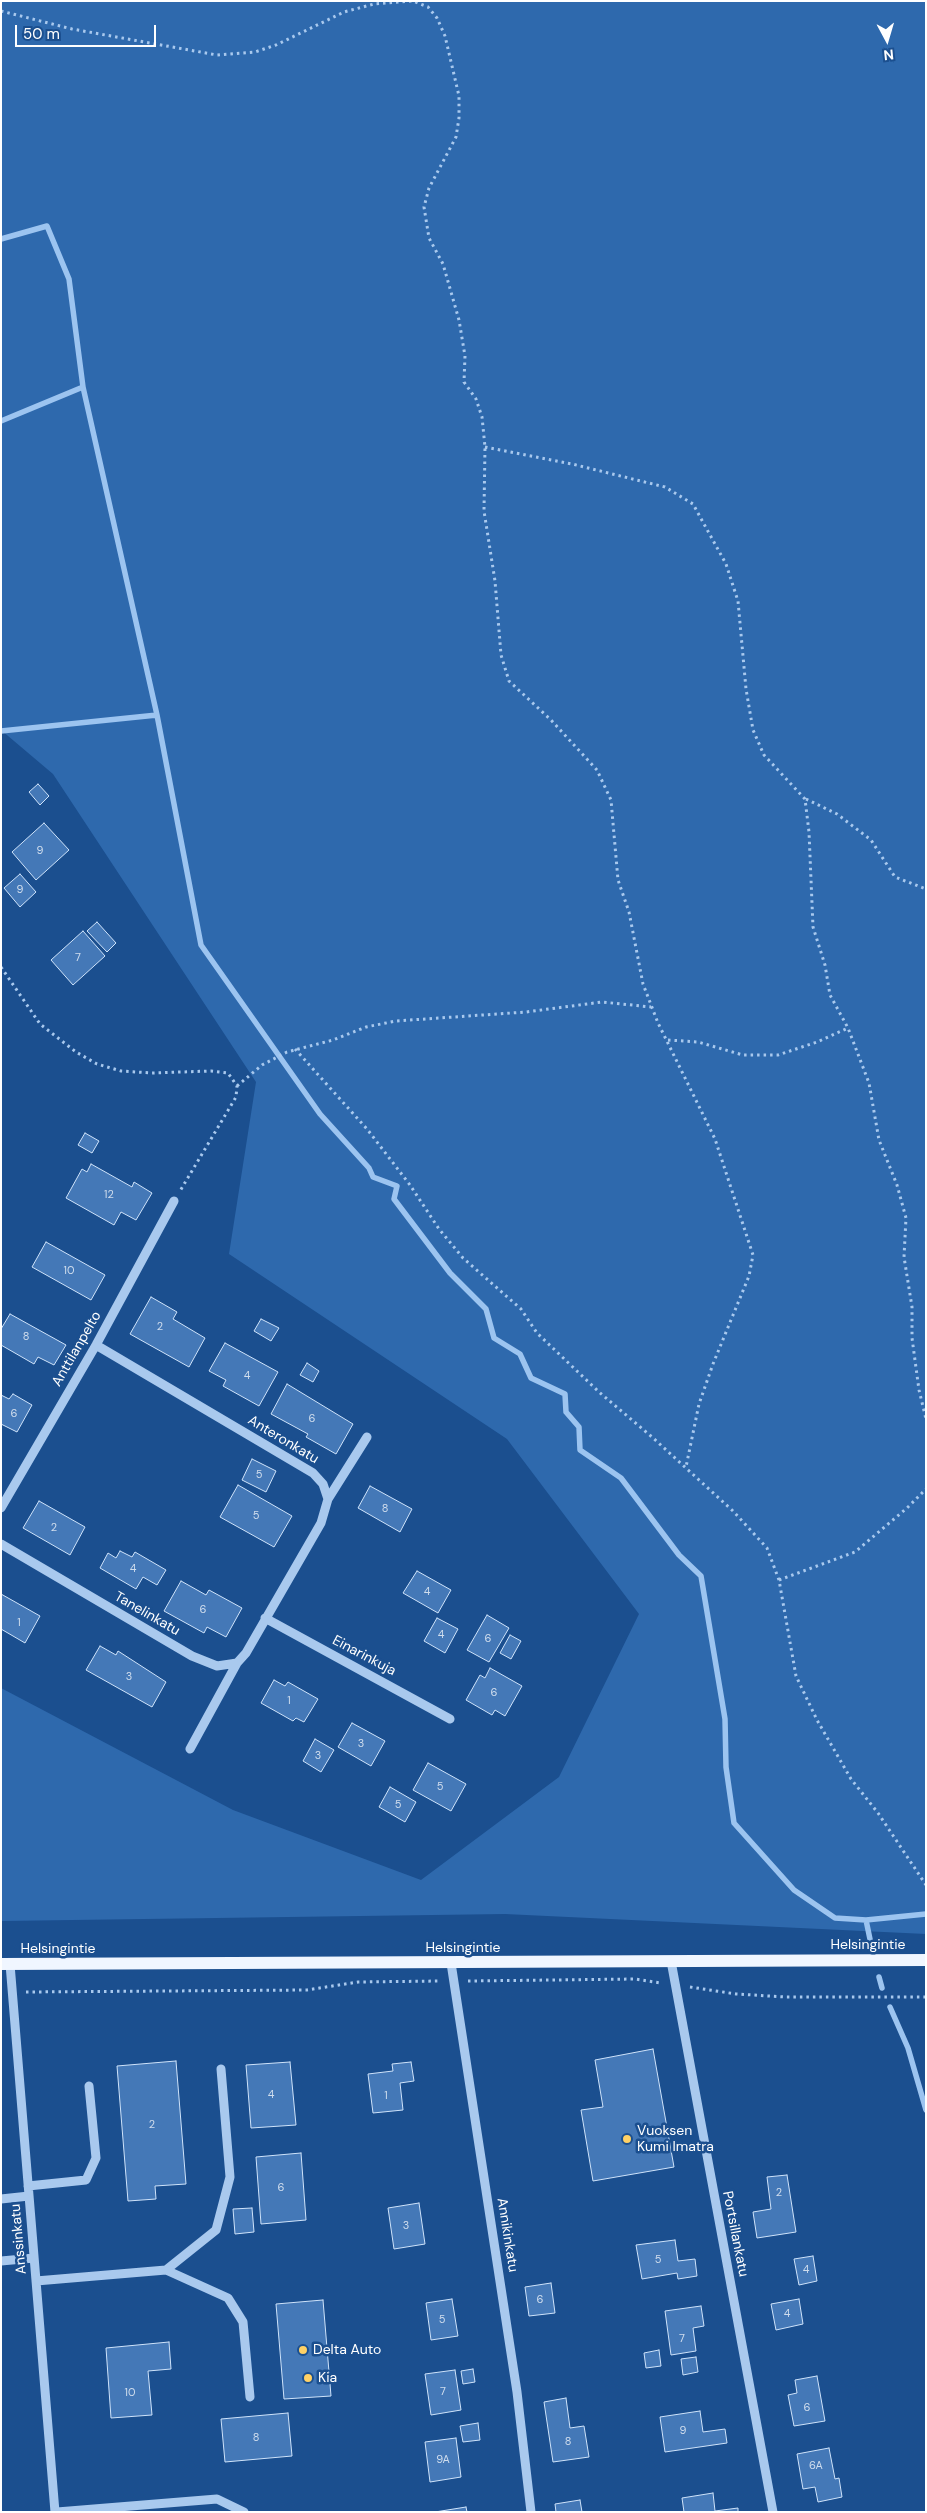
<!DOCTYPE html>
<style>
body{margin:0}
#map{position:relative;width:927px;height:2513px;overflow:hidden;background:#1b4f8f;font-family:"DM Sans",sans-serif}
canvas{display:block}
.frame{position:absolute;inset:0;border:2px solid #fff;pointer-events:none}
.north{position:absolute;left:862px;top:15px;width:50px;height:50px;-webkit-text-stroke:4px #1b4f8f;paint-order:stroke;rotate:174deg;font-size:14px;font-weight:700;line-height:20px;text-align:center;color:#fff}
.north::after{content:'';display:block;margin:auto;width:18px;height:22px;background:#fff;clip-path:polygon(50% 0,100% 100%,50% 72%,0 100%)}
.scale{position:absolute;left:15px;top:25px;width:141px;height:22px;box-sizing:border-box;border:2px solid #fff;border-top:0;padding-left:6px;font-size:15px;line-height:18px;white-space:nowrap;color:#fff;-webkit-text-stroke:4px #1b4f8f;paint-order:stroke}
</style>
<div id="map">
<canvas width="927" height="2513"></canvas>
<div class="frame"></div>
<div class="north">N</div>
<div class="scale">50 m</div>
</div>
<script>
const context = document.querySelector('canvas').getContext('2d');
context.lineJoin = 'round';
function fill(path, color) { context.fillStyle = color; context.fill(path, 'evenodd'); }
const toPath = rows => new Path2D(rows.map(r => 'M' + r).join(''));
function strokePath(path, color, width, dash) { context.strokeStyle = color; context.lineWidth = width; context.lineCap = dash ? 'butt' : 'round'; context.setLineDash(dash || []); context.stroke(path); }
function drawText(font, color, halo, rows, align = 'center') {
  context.font = font + ' "DM Sans",sans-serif'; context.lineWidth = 5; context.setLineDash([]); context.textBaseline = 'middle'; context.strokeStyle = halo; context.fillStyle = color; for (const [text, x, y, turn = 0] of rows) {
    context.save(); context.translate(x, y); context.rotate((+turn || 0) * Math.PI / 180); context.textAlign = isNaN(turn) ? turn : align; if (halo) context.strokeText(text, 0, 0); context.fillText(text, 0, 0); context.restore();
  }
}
const green = toPath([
 [1,1,926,1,926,1934,505,1914,1,1921,1,1688,233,1810,421,1880,559,1777,639,1614,507,1439,229,1254,256,1082,53,774,1,730]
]);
const stream = toPath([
 [1,239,47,226,69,279,83,387,157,715,201,945,320,1114,369,1168,373,1177,397,1186,394,1199,450,1273,486,1309,494,1338,520,1354,531,1378,565,1394,566,1412,579,1427,580,1450,621,1478,679,1555,701,1576,725,1719,726,1767,734,1823,794,1890,835,1918,866,1920,926,1914],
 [1,421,83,387],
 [1,731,157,715],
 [866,1920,871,1944],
 [879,1977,882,1988],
 [890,2007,908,2048,926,2110]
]);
const building = toPath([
 [38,784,49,796,40,805,29,792,38,784],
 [44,823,69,850,36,880,12,852,44,823],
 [20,874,36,892,20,907,4,888,20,874],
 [97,922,116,943,107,952,87,931,97,922],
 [83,931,105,956,73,985,51,960,83,931],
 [85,1133,99,1141,92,1153,78,1145,85,1133],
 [91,1164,132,1187,134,1182,152,1193,136,1220,121,1212,114,1225,66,1198,82,1169,87,1172,91,1164],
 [46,1242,105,1275,91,1300,32,1267,46,1242],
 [151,1297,177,1312,173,1319,205,1338,189,1367,130,1334,151,1297],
 [10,1314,66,1345,54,1365,38,1357,34,1364,1,1345,1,1329,10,1314],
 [261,1319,279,1328,271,1341,254,1331,261,1319],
 [225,1343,278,1372,259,1406,223,1386,226,1380,209,1371,225,1343],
 [307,1363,319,1371,313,1382,300,1375,307,1363],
 [287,1384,353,1424,336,1454,306,1437,308,1434,271,1414,287,1384],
 [13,1394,32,1405,17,1432,1,1424,1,1395,9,1399,13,1394],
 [252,1459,276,1471,266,1492,242,1480,252,1459],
 [238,1485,292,1516,274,1547,220,1517,238,1485],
 [370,1486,412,1509,400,1532,358,1508,370,1486],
 [39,1501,85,1527,70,1555,23,1528,39,1501],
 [120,1551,132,1557,135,1552,166,1570,157,1585,143,1577,136,1589,100,1568,108,1553,116,1558,120,1551],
 [417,1571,451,1590,438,1613,403,1593,417,1571],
 [181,1581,206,1595,209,1590,242,1608,226,1637,207,1627,204,1633,164,1611,181,1581],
 [1,1594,40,1616,25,1643,1,1629,1,1594],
 [487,1615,509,1628,489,1662,467,1650,487,1615],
 [437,1618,458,1629,445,1653,424,1641,437,1618],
 [510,1635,521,1641,511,1659,500,1653,510,1635],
 [100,1646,116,1655,118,1651,166,1682,152,1707,86,1670,100,1646],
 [490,1668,522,1686,505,1716,495,1710,492,1715,466,1700,480,1675,485,1678,490,1668],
 [274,1680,285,1686,288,1682,318,1699,304,1722,296,1718,293,1721,261,1703,274,1680],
 [352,1723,385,1741,371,1766,338,1747,352,1723],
 [315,1739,334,1750,321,1772,303,1761,315,1739],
 [428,1763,466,1784,451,1811,413,1790,428,1763],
 [390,1787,416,1802,405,1822,379,1807,390,1787],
 [653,2049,674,2167,593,2181,581,2110,603,2107,595,2060,653,2049],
 [176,2061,186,2184,155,2186,156,2199,128,2201,117,2066,176,2061],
 [290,2062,296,2125,251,2128,246,2065,290,2062],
 [411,2062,414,2081,400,2083,403,2110,373,2113,368,2074,393,2071,392,2064,411,2062],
 [301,2153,306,2220,261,2224,256,2157,301,2153],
 [787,2175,796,2232,757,2238,753,2212,771,2209,767,2177,787,2175],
 [419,2203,425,2244,394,2249,388,2208,419,2203],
 [252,2208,254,2232,235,2234,233,2209,252,2208],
 [675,2240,678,2261,695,2259,697,2276,678,2279,677,2273,642,2279,636,2245,675,2240],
 [813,2256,817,2281,799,2285,794,2259,813,2256],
 [551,2283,555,2313,529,2316,525,2287,551,2283],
 [452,2299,458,2336,431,2340,426,2303,452,2299],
 [799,2299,803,2324,776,2330,771,2304,799,2299],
 [323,2300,331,2396,284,2399,276,2304,323,2300],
 [701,2306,704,2326,693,2328,696,2351,671,2355,665,2311,701,2306],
 [169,2342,171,2369,148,2371,152,2415,111,2418,106,2348,169,2342],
 [659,2350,661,2366,646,2368,644,2353,659,2350],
 [696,2357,698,2372,683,2375,681,2359,696,2357],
 [473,2369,475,2382,463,2384,461,2371,473,2369],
 [455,2370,461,2410,431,2415,425,2374,455,2370],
 [817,2376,825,2421,794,2426,788,2395,797,2393,795,2380,817,2376],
 [566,2398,570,2428,584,2426,589,2457,553,2462,544,2402,566,2398],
 [700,2411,703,2432,725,2429,727,2443,665,2452,660,2417,700,2411],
 [288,2413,292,2456,225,2462,221,2419,288,2413],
 [478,2423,480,2440,463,2442,460,2426,478,2423],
 [456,2438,461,2477,430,2482,425,2442,456,2438],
 [829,2448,835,2479,839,2478,842,2497,818,2502,815,2487,803,2489,797,2454,829,2448],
 [713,2493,715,2511,738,2508,738,2512,684,2512,682,2498,713,2493],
 [580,2500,582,2512,556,2512,555,2504,580,2500],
 [466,2507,467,2512,435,2512,466,2507]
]);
const path = toPath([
 [1,11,72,29,217,55,255,52,276,45,344,12,374,4,413,1,428,7,437,18,445,36,459,96,459,118,456,137,429,188,424,207,429,238,443,264,459,320,465,356,464,382,476,399,482,417,485,447,484,511,495,581,501,655,509,681,551,720,597,770,611,800,618,880,629,912,643,984,658,1023,715,1139,753,1255,749,1276,713,1364,699,1404,686,1467],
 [485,447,572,464,665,487,693,504,726,564,738,601,746,689,753,730,764,755,805,799,809,832,813,927,825,965,830,995,848,1028,869,1083,879,1140,897,1185,906,1218,904,1257,912,1307,912,1338,919,1390,926,1419],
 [806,799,837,814,871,840,895,877,926,889],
 [1,967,40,1024,76,1052,97,1064,121,1071,152,1073,211,1071,228,1073,237,1086,236,1097,180,1191],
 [668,1040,698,1042,743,1055,778,1055,817,1042,848,1028],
 [295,1049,367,1129,410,1185,439,1229,463,1258,521,1309,537,1333,599,1392,652,1437,733,1511,767,1548,779,1580,796,1676,817,1720,851,1779,878,1813,926,1885],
 [237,1086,262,1065,287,1052,333,1040,366,1027,396,1021,526,1012,602,1002,651,1007],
 [779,1580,855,1552,907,1508,926,1489],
 [468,1981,635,1979,661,1983],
 [690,1987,736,1994,786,1997,926,1997],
 [26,1992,307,1990,358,1982,441,1981]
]);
const minor = toPath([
 [328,1499,367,1437],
 [1,1508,96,1345,174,1201],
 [1,1544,192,1656,217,1666,237,1663,246,1653,321,1523,328,1499,323,1484,313,1473,96,1345],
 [265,1618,450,1719],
 [190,1749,237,1663],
 [671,1961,773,2512],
 [451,1963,517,2392,531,2512],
 [10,1964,55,2512],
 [28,2186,86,2180,96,2158,89,2086],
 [1,2199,29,2196],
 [1,2261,34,2258],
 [166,2270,216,2230,230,2177,221,2069],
 [36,2281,166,2270,228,2298,243,2322,250,2397],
 [57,2512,217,2499,244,2512]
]);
const major = toPath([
 [1,1964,926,1960]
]);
const markers = [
 [627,2139,5,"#ffd166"],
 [303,2350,5,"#ffd166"],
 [308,2378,5,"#ffd166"]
];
const numberNames = [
 ["9",40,851],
 ["9",20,890],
 ["7",78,958],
 ["12",109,1195],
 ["10",69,1271],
 ["2",160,1327],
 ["8",26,1337],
 ["4",247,1376],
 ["6",14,1414],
 ["6",312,1419],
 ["5",259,1475],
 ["8",385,1509],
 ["5",256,1516],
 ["2",54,1528],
 ["4",133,1569],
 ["4",427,1592],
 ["6",203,1610],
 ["1",19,1623],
 ["4",441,1635],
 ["6",488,1639],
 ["3",129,1677],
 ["6",494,1693],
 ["1",289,1701],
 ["3",361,1744],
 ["3",318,1756],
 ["5",440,1787],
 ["5",398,1805],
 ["4",271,2095],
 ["1",386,2096],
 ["2",152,2125],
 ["6",281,2188],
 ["2",779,2193],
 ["3",406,2226],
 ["5",658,2260],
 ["4",806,2270],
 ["6",540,2300],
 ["4",787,2314],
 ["5",442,2320],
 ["7",682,2339],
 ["7",443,2392],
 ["10",130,2393],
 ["6",807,2408],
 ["9",683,2431],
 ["8",256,2438],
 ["8",568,2442],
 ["9A",443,2460],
 ["6A",816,2466]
];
const streetNames = [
 ["Anttilanpelto",77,1349,-60],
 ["Anteronkatu",283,1440,31],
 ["Tanelinkatu",147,1614,30],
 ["Einarinkuja",364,1656,28],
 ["Helsingintie",868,1945],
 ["Helsingintie",463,1948],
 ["Helsingintie",58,1949],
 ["Portsillankatu",735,2234,79],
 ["Annikinkatu",507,2235,81],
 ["Anssinkatu",19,2239,-95]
];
const poiNames = [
 ["Vuoksen",637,2131],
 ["Kumi Imatra",637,2147],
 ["Delta Auto",313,2350],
 ["Kia",318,2378]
];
fill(green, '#2e69ad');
strokePath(stream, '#9cc4f0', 5.5);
fill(building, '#4478b7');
strokePath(building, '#cfe3fa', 1);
strokePath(path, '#a9c9ee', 3, [2.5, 4]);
strokePath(minor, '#a9c9ee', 9);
strokePath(major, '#f0f6ff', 12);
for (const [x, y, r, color] of markers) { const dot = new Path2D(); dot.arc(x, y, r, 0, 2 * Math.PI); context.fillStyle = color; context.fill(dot); strokePath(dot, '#1b4f8f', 2); }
drawText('11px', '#d0dded', null, numberNames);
drawText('14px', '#fff', '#1b4f8f', streetNames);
drawText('14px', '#fff', '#1b4f8f', poiNames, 'left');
</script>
